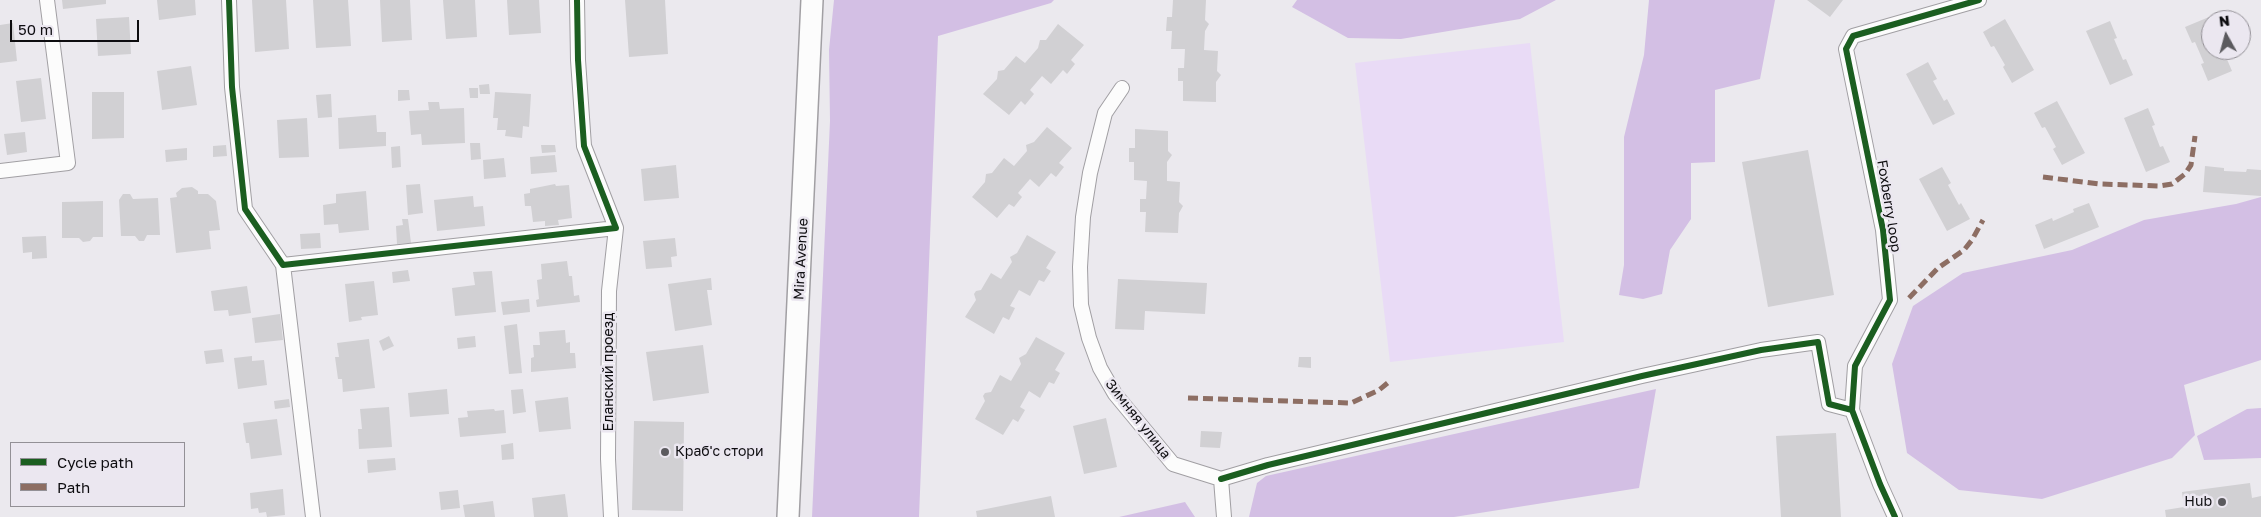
<!DOCTYPE html>
<meta charset="utf-8">
<style>
body{margin:0}
#map{position:relative;width:2261px;height:517px;overflow:hidden;background:#ebe9ee;font-family:"Golos Text",sans-serif}
canvas{display:block}
.legend{position:absolute;left:10px;top:442px;width:175px;height:65px;box-sizing:border-box;background:#ebe7f0;border:1px solid #939096;margin:0;padding:6px 9px;list-style:none;font-size:15px;color:#0e0d10}
.legend li{display:flex;align-items:center;gap:10px;height:25px}
.legend b{width:25px;border:1px solid #939096}
.north{position:absolute;left:2201px;top:10px;width:50px;height:50px;box-sizing:border-box;background:#ebe7f0;border:1px solid #939096;border-radius:50%;rotate:353deg;font-size:14px;font-weight:700;line-height:20px;text-align:center;color:#0e0d10}
.north::after{content:'';display:block;margin:auto;width:18px;height:22px;background:#5b5a5e;clip-path:polygon(50% 0,100% 100%,50% 72%,0 100%)}
.scale{position:absolute;left:10px;top:20px;width:129px;height:22px;box-sizing:border-box;border:2px solid #0e0d10;border-top:0;padding-left:6px;font-size:15px;line-height:18px;white-space:nowrap;color:#0e0d10;-webkit-text-stroke:4px #ebe7f0;paint-order:stroke}
</style>
<div id="map">
<canvas width="2261" height="517"></canvas>
<ul class="legend">
<li><b style="height:6px;background:#1b5e20"></b>Cycle path</li>
<li><b style="height:6px;background:#8d6e63"></b>Path</li>
</ul>
<div class="north">N</div>
<div class="scale">50 m</div>
</div>
<script>
const context = document.querySelector('canvas').getContext('2d');
context.lineJoin = 'round';
function fill(path, color) { context.fillStyle = color; context.fill(path, 'evenodd'); }
const toPath = rows => new Path2D(rows.map(r => 'M' + r).join(''));
function strokePath(path, color, width, dash) { context.strokeStyle = color; context.lineWidth = width; context.lineCap = dash ? 'butt' : 'round'; context.setLineDash(dash || []); context.stroke(path); }
function drawText(font, color, halo, rows, align = 'center') {
  context.font = font + ' "Golos Text",sans-serif'; context.lineWidth = 5; context.setLineDash([]); context.textBaseline = 'middle'; context.strokeStyle = halo; context.fillStyle = color; for (const [text, x, y, turn = 0] of rows) {
    context.save(); context.translate(x, y); context.rotate((+turn || 0) * Math.PI / 180); context.textAlign = isNaN(turn) ? turn : align; if (halo) context.strokeText(text, 0, 0); context.fillText(text, 0, 0); context.restore();
  }
}
const green = toPath([
 [1530,43,1564,342,1390,362,1355,63]
]);
const forest = toPath([
 [834,0,1054,0,1051,3,938,36,919,517,812,517,830,121,829,50],
 [1297,0,1556,0,1520,19,1401,39,1348,38,1292,7],
 [1649,0,1775,0,1760,79,1715,90,1715,162,1691,163,1691,219,1670,250,1662,294,1643,299,1619,295,1624,265,1624,137,1644,55],
 [2261,197,2261,360,2184,385,2195,435,2172,458,2042,499,1959,490,1907,453,1892,364,1913,306,1963,273,2072,250,2144,220,2236,204],
 [1656,389,1639,488,1454,517,1249,517,1257,483,1266,476],
 [2261,408,2261,458,2204,460,2197,436,2247,409],
 [1185,502,1195,517,1119,517]
]);
const building = toPath([
 [62,0,106,0,106,4,63,9],
 [157,0,195,0,196,15,159,20],
 [252,0,286,0,289,49,255,52],
 [313,0,348,0,351,46,316,48],
 [380,0,410,0,412,40,382,42],
 [443,0,475,0,477,37,446,39],
 [507,0,539,0,541,33,509,35],
 [625,0,665,0,668,54,629,57],
 [1173,0,1206,0,1205,20,1209,24,1205,31,1204,50,1218,51,1217,71,1221,75,1216,82,1216,102,1183,101,1183,81,1178,81,1178,68,1184,68,1185,49,1171,49,1172,31,1166,31,1167,17,1172,17],
 [1807,0,1843,0,1830,17],
 [129,17,131,54,98,56,96,19],
 [2209,17,2211,22,2211,50,2223,50,2232,71,2208,81,2201,64,2204,63,2195,42,2192,43,2185,27],
 [2005,19,2034,70,2012,83,2003,67,2005,65,1994,46,1991,47,1983,32],
 [2110,21,2117,38,2114,39,2123,60,2126,59,2133,75,2110,85,2086,31],
 [13,23,17,61,0,63,0,25],
 [1058,24,1084,45,1071,60,1075,64,1067,74,1063,70,1051,84,1042,76,1030,90,1034,94,1025,105,1021,101,1009,115,983,94,997,79,998,71,1004,70,1016,56,1025,63,1038,48,1040,40,1046,40],
 [1928,62,1937,79,1933,81,1944,101,1947,99,1955,114,1933,125,1906,74],
 [191,66,197,105,162,110,157,71],
 [41,78,46,119,21,122,16,81],
 [489,84,490,94,480,94,479,85],
 [469,88,478,88,478,98,470,98],
 [398,90,409,90,410,100,398,101],
 [92,92,124,92,124,138,92,139],
 [495,92,531,94,529,127,523,126,522,138,505,136,506,130,497,130,498,118,493,118],
 [331,94,332,117,318,118,316,95],
 [2057,101,2085,153,2062,165,2053,149,2056,147,2045,127,2042,128,2034,113],
 [428,102,439,102,440,109,464,108,465,143,422,145,421,134,411,135,409,111,429,110],
 [2148,108,2155,125,2152,126,2160,147,2163,146,2170,162,2146,172,2124,118],
 [376,115,377,132,386,132,386,146,339,149,338,118],
 [307,118,309,157,279,158,277,120],
 [1047,127,1072,148,1059,163,1064,167,1056,177,1051,173,1039,187,1030,179,1018,193,1022,197,1014,207,1009,204,997,218,972,197,985,182,986,174,992,173,1004,158,1014,166,1027,151,1026,145,1034,142],
 [1135,129,1168,131,1168,151,1172,155,1167,162,1167,181,1180,182,1179,202,1183,206,1179,213,1178,233,1145,232,1146,212,1140,212,1140,199,1146,199,1147,181,1134,180,1134,162,1129,162,1129,148,1135,148],
 [25,132,27,152,7,155,4,134],
 [470,143,480,143,481,159,471,160],
 [226,145,227,156,213,157,213,146],
 [541,145,555,145,556,152,542,153],
 [400,146,401,167,392,168,391,147],
 [187,148,187,160,166,162,165,150],
 [1808,150,1834,295,1768,307,1742,162],
 [555,155,557,172,531,174,530,157],
 [504,158,506,177,484,179,483,160],
 [676,165,679,198,644,201,641,169],
 [2205,166,2224,168,2224,171,2246,172,2247,169,2261,170,2261,196,2203,192],
 [1942,167,1951,183,1948,185,1959,205,1961,203,1970,219,1947,231,1919,179],
 [420,184,423,213,408,215,406,185],
 [555,184,556,186,569,185,572,218,558,220,559,225,545,226,545,221,533,222,531,206,525,206,524,194,530,193,530,189],
 [192,187,198,191,198,194,208,194,216,201,220,230,209,231,211,249,176,253,170,198,177,197,176,193,182,188],
 [366,191,369,230,339,233,338,224,324,225,323,205,336,203,336,194],
 [123,194,130,194,133,199,158,198,160,235,147,235,144,241,139,241,135,236,121,236,119,200],
 [473,196,474,207,483,206,485,226,437,231,434,200],
 [103,201,103,237,93,237,90,241,83,242,79,238,62,238,62,202],
 [2089,203,2099,227,2044,249,2035,225,2052,218,2053,221,2074,212,2073,209],
 [402,219,408,219,411,243,397,244,396,226,403,225],
 [320,233,321,248,301,249,300,234],
 [1027,235,1056,252,1046,268,1051,271,1044,282,1039,280,1030,296,1019,290,1010,306,1015,308,1009,320,1003,317,994,334,965,317,976,300,974,294,976,291,981,290,991,273,1001,279,1012,262,1010,257,1017,253],
 [46,236,47,258,32,259,32,252,23,253,22,237],
 [675,238,677,256,671,257,672,267,646,269,643,241],
 [567,261,569,276,572,276,574,296,579,295,580,302,537,307,536,300,539,299,537,280,542,279,541,264],
 [408,270,410,281,393,283,392,272],
 [492,271,496,312,455,316,452,288,475,285,473,272],
 [711,278,712,290,707,290,712,325,675,331,668,284],
 [1118,279,1207,283,1205,314,1145,311,1144,330,1115,329],
 [374,281,378,315,361,317,362,320,349,322,345,284],
 [247,286,251,313,229,316,228,310,214,311,211,291],
 [529,299,530,312,503,315,501,302],
 [280,314,283,340,255,343,252,318],
 [517,324,522,373,509,374,504,326],
 [565,330,566,343,570,342,570,353,575,353,576,368,531,372,531,358,534,357,533,345,540,345,539,332],
 [389,336,394,346,383,351,379,341],
 [475,336,476,347,458,349,457,338],
 [1036,337,1065,353,1055,370,1060,373,1054,384,1049,382,1040,398,1029,391,1020,407,1025,410,1018,422,1013,419,1003,435,975,419,985,401,983,396,985,393,991,392,1000,375,1011,381,1021,364,1019,358,1026,354],
 [369,339,375,388,343,392,342,379,338,379,335,357,339,357,337,343],
 [703,345,709,393,653,401,646,352],
 [222,349,224,362,206,364,204,351],
 [252,356,252,361,264,360,267,385,238,389,234,358],
 [1299,357,1311,357,1311,368,1298,367],
 [447,389,449,414,410,417,408,393],
 [523,389,526,412,513,414,511,390],
 [568,397,571,429,539,432,535,401],
 [289,399,290,407,275,409,274,401],
 [389,407,392,447,359,449,358,429,362,429,360,409],
 [494,409,495,411,504,410,506,433,460,437,458,418,468,417,467,411],
 [1106,418,1117,467,1084,474,1073,426],
 [277,419,282,455,251,459,249,443,246,443,243,423],
 [634,421,684,422,683,511,632,510],
 [1201,431,1222,432,1220,448,1200,447],
 [1836,433,1841,517,1781,517,1776,436],
 [513,443,514,459,502,460,501,445],
 [395,458,396,470,368,473,367,460],
 [2250,483,2252,498,2261,496,2261,517,2166,517,2165,510,2184,507,2182,492],
 [283,489,285,515,267,517,266,512,259,513,258,508,251,509,250,493],
 [458,490,460,508,441,510,439,492],
 [565,494,568,517,534,517,532,498],
 [1051,496,1055,517,977,517,976,511],
 [493,501,495,517,465,517,463,505]
]);
const street = toPath([
 [229,0,232,87,245,209,283,265,616,228,584,146,578,60,577,0],
 [1122,88,1105,113,1090,173,1083,217,1080,267,1081,305,1089,338,1100,368,1115,394,1173,464,1221,479,1224,517],
 [0,171,68,163,47,0],
 [283,265,313,517],
 [1221,479,1268,465,1642,376,1761,350,1818,342,1829,404,1852,410],
 [611,517,608,459,609,291,616,228],
 [1895,517,1880,484,1852,410,1855,366,1890,300,1883,230,1846,49,1853,36,1979,0]
]);
const primary = toPath([
 [788,517,812,0]
]);
const quiet = toPath([
 [2043,177,2099,184,2160,186,2172,184,2185,174,2191,165,2195,136],
 [1909,298,1938,268,1964,250,1972,240,1983,220],
 [1188,398,1351,403,1379,390,1390,381]
]);
const cycleway = toPath([
 [229,0,232,87,245,209,283,265,616,228,584,146,578,60,577,0],
 [1221,479,1268,465,1642,376,1761,350,1818,342,1829,404,1852,410],
 [1895,517,1880,484,1852,410,1855,366,1890,300,1883,230,1846,49,1853,36,1979,0]
]);
const markers = [
 [665,452,5,"#5b5a5e"],
 [2222,502,5,"#5b5a5e"]
];
const streetNames = [
 ["Foxberry loop",1889,206,81],
 ["Mira Avenue",801,259,-87],
 ["Еланский проезд",609,372,-90],
 ["Зимняя улица",1138,419,52]
];
const poiNames = [
 ["Краб'с стори",675,452],
 ["Hub",2212,502,"right"]
];
fill(green, '#e9dbf6');
fill(forest, '#d3bfe4');
fill(building, '#d1d0d3');
strokePath(street, '#a19fa3', 16);
strokePath(primary, '#a19fa3', 24);
strokePath(street, '#fcfcfc', 14);
strokePath(primary, '#fcfcfc', 21);
strokePath(quiet, '#8d6e63', 5, [10, 5]);
strokePath(cycleway, '#1b5e20', 6);
for (const [x, y, r, color] of markers) { const dot = new Path2D(); dot.arc(x, y, r, 0, 2 * Math.PI); context.fillStyle = color; context.fill(dot); strokePath(dot, '#ebe7f0', 2); }
drawText('14px', '#0e0d10', '#ebe7f0', streetNames);
drawText('14px', '#0e0d10', '#ebe7f0', poiNames, 'left');
</script>
